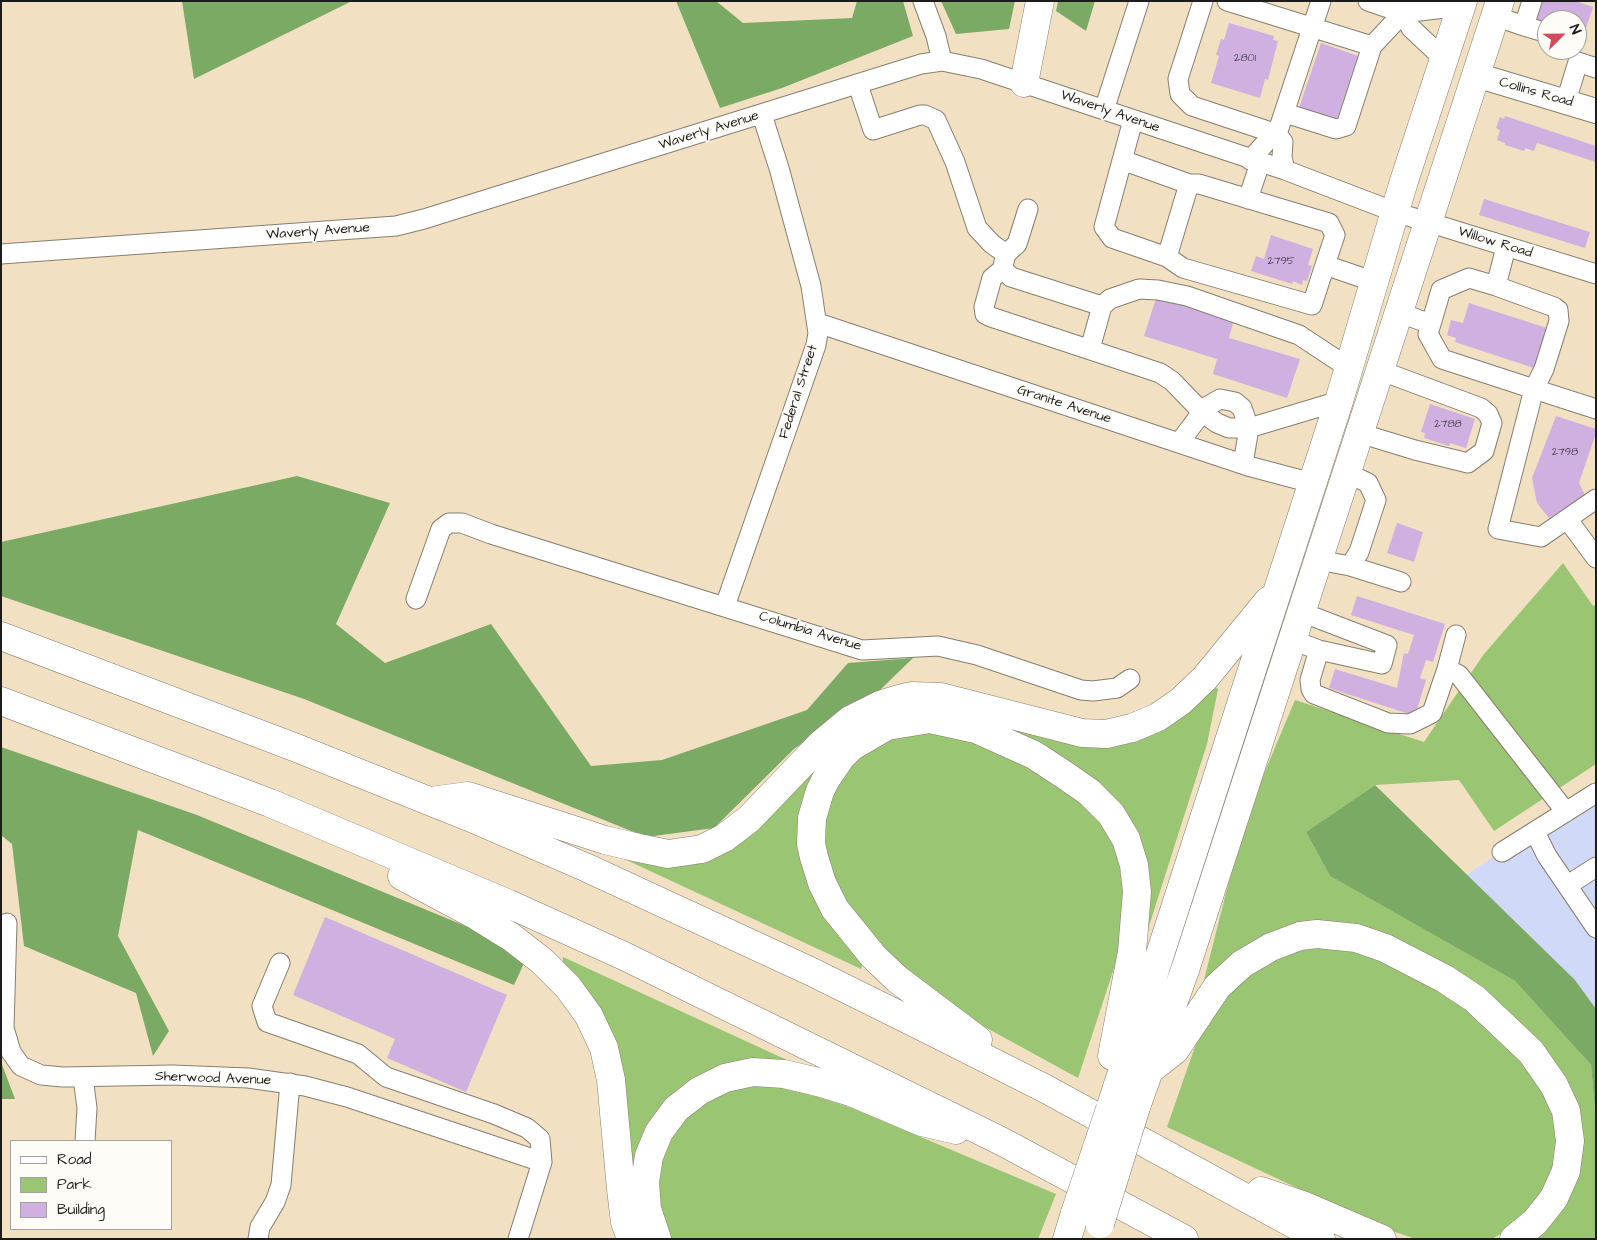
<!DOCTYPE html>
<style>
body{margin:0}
#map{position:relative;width:1597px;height:1240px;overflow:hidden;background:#f2e0c2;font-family:"Architects Daughter",sans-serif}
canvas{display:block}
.frame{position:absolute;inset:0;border:2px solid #1c1c1c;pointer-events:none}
.legend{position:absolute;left:10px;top:1140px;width:162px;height:90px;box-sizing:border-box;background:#fdfcf7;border:1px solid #a3a29f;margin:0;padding:6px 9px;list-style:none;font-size:15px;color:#1c1c1c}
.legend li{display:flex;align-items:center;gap:10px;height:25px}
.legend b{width:25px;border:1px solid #a3a29f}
.north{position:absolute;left:1537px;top:10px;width:50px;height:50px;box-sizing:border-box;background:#fdfcf7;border:1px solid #a3a29f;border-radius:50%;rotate:67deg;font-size:14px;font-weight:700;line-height:20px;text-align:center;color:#1c1c1c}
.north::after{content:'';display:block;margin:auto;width:18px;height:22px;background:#d1495b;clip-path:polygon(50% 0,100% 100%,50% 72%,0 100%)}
</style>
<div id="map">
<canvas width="1597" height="1240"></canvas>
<div class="frame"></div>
<ul class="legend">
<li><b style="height:6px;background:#fff"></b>Road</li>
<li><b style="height:14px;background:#9ac572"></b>Park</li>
<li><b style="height:14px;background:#d0afe1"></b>Building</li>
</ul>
<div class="north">N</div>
</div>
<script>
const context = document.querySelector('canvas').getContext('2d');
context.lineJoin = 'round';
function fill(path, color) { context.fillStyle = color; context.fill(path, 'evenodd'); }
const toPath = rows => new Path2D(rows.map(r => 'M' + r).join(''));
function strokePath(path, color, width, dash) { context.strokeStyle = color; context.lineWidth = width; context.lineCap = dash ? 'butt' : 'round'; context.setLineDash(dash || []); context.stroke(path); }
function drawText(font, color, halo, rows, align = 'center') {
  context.font = font + ' "Architects Daughter",sans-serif'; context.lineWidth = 4; context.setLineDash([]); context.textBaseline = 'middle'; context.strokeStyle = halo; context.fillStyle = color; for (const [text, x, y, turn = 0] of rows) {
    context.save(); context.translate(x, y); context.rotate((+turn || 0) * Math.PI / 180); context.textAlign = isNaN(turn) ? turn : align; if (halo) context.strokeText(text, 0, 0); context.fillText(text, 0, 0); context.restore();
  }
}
const built = toPath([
 [1596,789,1596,1058,1439,893]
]);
const green = toPath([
 [1563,563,1593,606,1596,604,1596,764,1494,831,1459,780,1375,785,1306,832,1330,876,1515,981,1591,1065,1596,1122,1596,1239,1530,1239,1574,1177,1539,1047,1322,923,1204,980,1230,877,1263,776,1295,700,1424,742,1484,654],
 [1215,687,1218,689,1207,744,1142,948,1144,875,1078,772,891,715,805,810,863,964,861,969,607,851,681,863,819,760,899,708,1061,737],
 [947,732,1025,762,1071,795,1098,819,1111,837,1119,858,1124,900,1122,944,1078,1078,972,1020,918,985,859,928,827,870,822,825,834,784,859,755,900,733],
 [1313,944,1357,949,1456,998,1529,1066,1556,1113,1559,1138,1548,1188,1514,1226,1492,1239,1413,1238,1383,1228,1167,1127,1198,1038,1228,995,1267,960],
 [563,957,813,1072,675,1098,641,1239,623,1102,563,963],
 [744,1085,782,1086,852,1108,1056,1194,1038,1239,669,1239,659,1217,658,1162,673,1129,708,1096]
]);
const forest = toPath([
 [182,1,352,1,194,79],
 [676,1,716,1,743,23,852,18,857,1,903,1,913,36,782,88,720,108],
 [941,1,1015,1,1009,29,956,34],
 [1058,1,1095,1,1086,31,1056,11],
 [297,476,390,503,336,624,385,663,491,624,591,766,662,760,807,710,848,663,913,658,880,690,794,749,714,828,646,837,304,699,1,596,1,542],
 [1,747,197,815,492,937,526,959,514,985,138,830,118,936,169,1031,153,1056,136,993,24,946,12,844,1,835],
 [1375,785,1575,980,1596,1009,1596,1122,1591,1065,1515,981,1330,876,1306,832],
 [1,1062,15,1099,1,1099]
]);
const building = toPath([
 [1536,1,1575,1,1593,7,1584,34,1577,32,1577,20,1547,20,1547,23,1531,18],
 [1229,23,1274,36,1273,40,1278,41,1268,80,1265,79,1260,98,1211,83,1219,56,1216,55,1221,39,1224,40],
 [1321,43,1358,56,1337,120,1299,108],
 [1505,116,1596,146,1596,162,1537,143,1534,151,1525,148,1524,151,1505,145,1505,143,1497,140,1500,130,1496,128,1500,117,1504,119],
 [1484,199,1590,232,1585,248,1479,215],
 [1271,235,1313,249,1308,265,1312,266,1307,281,1303,280,1302,285,1293,281,1292,284,1251,271,1256,256,1264,259],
 [1157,295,1234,320,1229,338,1300,359,1287,398,1213,374,1217,359,1144,336],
 [1469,303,1550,329,1538,365,1535,364,1534,368,1455,342,1456,338,1447,335,1451,320,1463,323],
 [1430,404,1475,419,1466,448,1450,443,1449,446,1424,438,1425,433,1421,432],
 [1556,416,1596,429,1596,433,1579,483,1585,495,1549,518,1537,503,1532,478],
 [1397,523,1423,532,1414,562,1387,553],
 [1357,596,1445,624,1433,662,1426,660,1420,678,1426,680,1415,716,1329,688,1335,669,1397,688,1404,653,1408,654,1414,635,1351,615],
 [325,917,507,995,466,1092,387,1058,395,1039,293,995]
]);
const minor = toPath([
 [923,1,936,36,942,61],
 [1203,1,1178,79,1180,94,1192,106,1277,134,1283,142,1282,157,1285,170],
 [1227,1,1372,46,1346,126,1336,129,1285,113],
 [1368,1,1403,13,1461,6],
 [1403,13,1411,28,1444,59],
 [1495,16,1524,26,1532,1],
 [1524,26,1547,33],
 [1372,46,1403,13,1406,2],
 [858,85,873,130,920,115,925,115,936,120,955,162,977,228,992,244,1006,254],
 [1566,101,1578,62,1596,68],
 [1104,110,1139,1],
 [1133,120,1104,227,1112,238,1167,257],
 [1122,160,1189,184,1199,184,1329,223,1335,235,1325,265,1375,282],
 [1250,160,1269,139,1277,134,1321,1],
 [1189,184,1167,257,1183,268,1312,305,1325,265],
 [1248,199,1260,163],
 [1,254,396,226,424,219,921,64,942,61,981,69,1285,170,1395,212,1596,274],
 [1003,266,1006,254,1017,244,1028,209],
 [1496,286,1554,307,1558,310,1559,321,1544,369,1534,389,1442,359,1428,334,1441,290,1469,278,1496,286,1506,247],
 [1102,306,1011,277,1003,269,992,278,984,307,985,314,991,317,1160,373,1172,381,1202,412,1217,423,1229,428,1249,428,1243,464],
 [1398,312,1430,324],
 [818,323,1248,466,1312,483],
 [1090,349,1102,306,1110,299,1139,289,1158,290,1187,296,1299,335,1349,368],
 [1596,409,1534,389,1498,529,1541,537,1596,499],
 [1359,433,1415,450,1468,463,1484,451,1492,423,1488,414,1481,408,1379,370],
 [1179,443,1206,407,1220,399,1235,402,1242,408,1249,428,1339,401],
 [1345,472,1368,483,1376,500,1359,552,1350,566],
 [1568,520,1596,558],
 [1318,560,1350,566,1401,582],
 [416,599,441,529,449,523,462,523,491,534,862,650,938,646,977,655,1081,690,1093,691,1117,688,1130,679],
 [725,606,816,345,818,333,811,286,779,168,762,115],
 [1292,640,1319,650,1382,664,1387,645,1301,612],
 [1319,650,1310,680,1311,689,1314,694,1388,723,1410,724,1432,713,1447,669,1459,675,1566,812],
 [1447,669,1456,635],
 [1535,832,1547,856,1596,928],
 [1502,852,1596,793],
 [1568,885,1596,867],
 [7,923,4,1028,11,1052,21,1066,41,1075,63,1077,172,1075,248,1078,305,1086,347,1097,542,1162],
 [280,963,262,1006,267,1022,358,1054,386,1077,494,1114,527,1128,540,1139,542,1162,518,1239],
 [83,1077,87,1108,85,1141],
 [258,1239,260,1227,275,1202,281,1185,290,1083]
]);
const major = toPath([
 [1476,75,1596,111]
]);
const highway = toPath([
 [1024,83,1040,1],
 [1,636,294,747,469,817,585,867,812,972,925,1028,1044,1088,1321,1239],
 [1,701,270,803,509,904,624,956,1001,1141,1184,1239],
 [438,800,468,796,605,840,639,848,668,854,702,849,724,838,749,819,821,744,850,720,880,705,895,700,911,696,941,697,1082,733,1106,734,1132,728,1158,717,1181,701,1205,678,1268,601],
 [402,876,477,916,511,937,542,961,568,987,589,1016,604,1048,611,1080,621,1189,625,1222,631,1239],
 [978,1040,897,979,873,956,835,909,822,883,814,857,811,844,812,818,820,791,826,779,841,757,851,747,887,726,930,719,976,729,1034,755,1063,774,1089,792,1111,814,1126,839,1134,865,1137,892,1132,952,1112,1056],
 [1147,1072,1175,1050,1217,987,1242,964,1271,947,1300,936,1317,934,1356,938,1385,948,1445,979,1475,999,1531,1052,1554,1085,1566,1111,1570,1141,1566,1171,1554,1198,1535,1222,1514,1239],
 [1136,1107,1186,967,1500,1],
 [1110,1109,1339,401,1404,181,1463,1],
 [1261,1191,1305,1206,1382,1239],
 [657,1239,647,1209,645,1182,649,1156,659,1132,676,1109,699,1091,725,1078,753,1072,784,1074,818,1082,851,1092,922,1122,956,1130],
 [1067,1239,1075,1213]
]);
const highwayBridge = toPath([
 [1075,1213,1110,1109],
 [1100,1224,1136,1107]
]);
const numberNames = [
 ["2801",1245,59],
 ["2795",1281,262],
 ["2788",1448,425],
 ["2798",1565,453]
];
const streetNames = [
 ["Collins Road",1536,93,16],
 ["Waverly Avenue",1110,112,19],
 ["Waverly Avenue",709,131,-17],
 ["Waverly Avenue",318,232,-4],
 ["Willow Road",1495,243,17],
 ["Federal Street",799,392,-72],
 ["Granite Avenue",1064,405,18],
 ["Columbia Avenue",810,632,17],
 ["Sherwood Avenue",213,1079,2]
];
fill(built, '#d1d9f9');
fill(green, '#9ac572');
fill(forest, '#7baa64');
fill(building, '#d0afe1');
strokePath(minor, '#877e6f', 21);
strokePath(major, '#877e6f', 26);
strokePath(highway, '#877e6f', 29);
strokePath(minor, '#fff', 19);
strokePath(major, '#fff', 24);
strokePath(highway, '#fff', 28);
strokePath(highwayBridge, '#877e6f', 29, []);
strokePath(highwayBridge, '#fff', 28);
drawText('11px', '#49414d', null, numberNames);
drawText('14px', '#1c1c1c', '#fdfcf7', streetNames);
</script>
